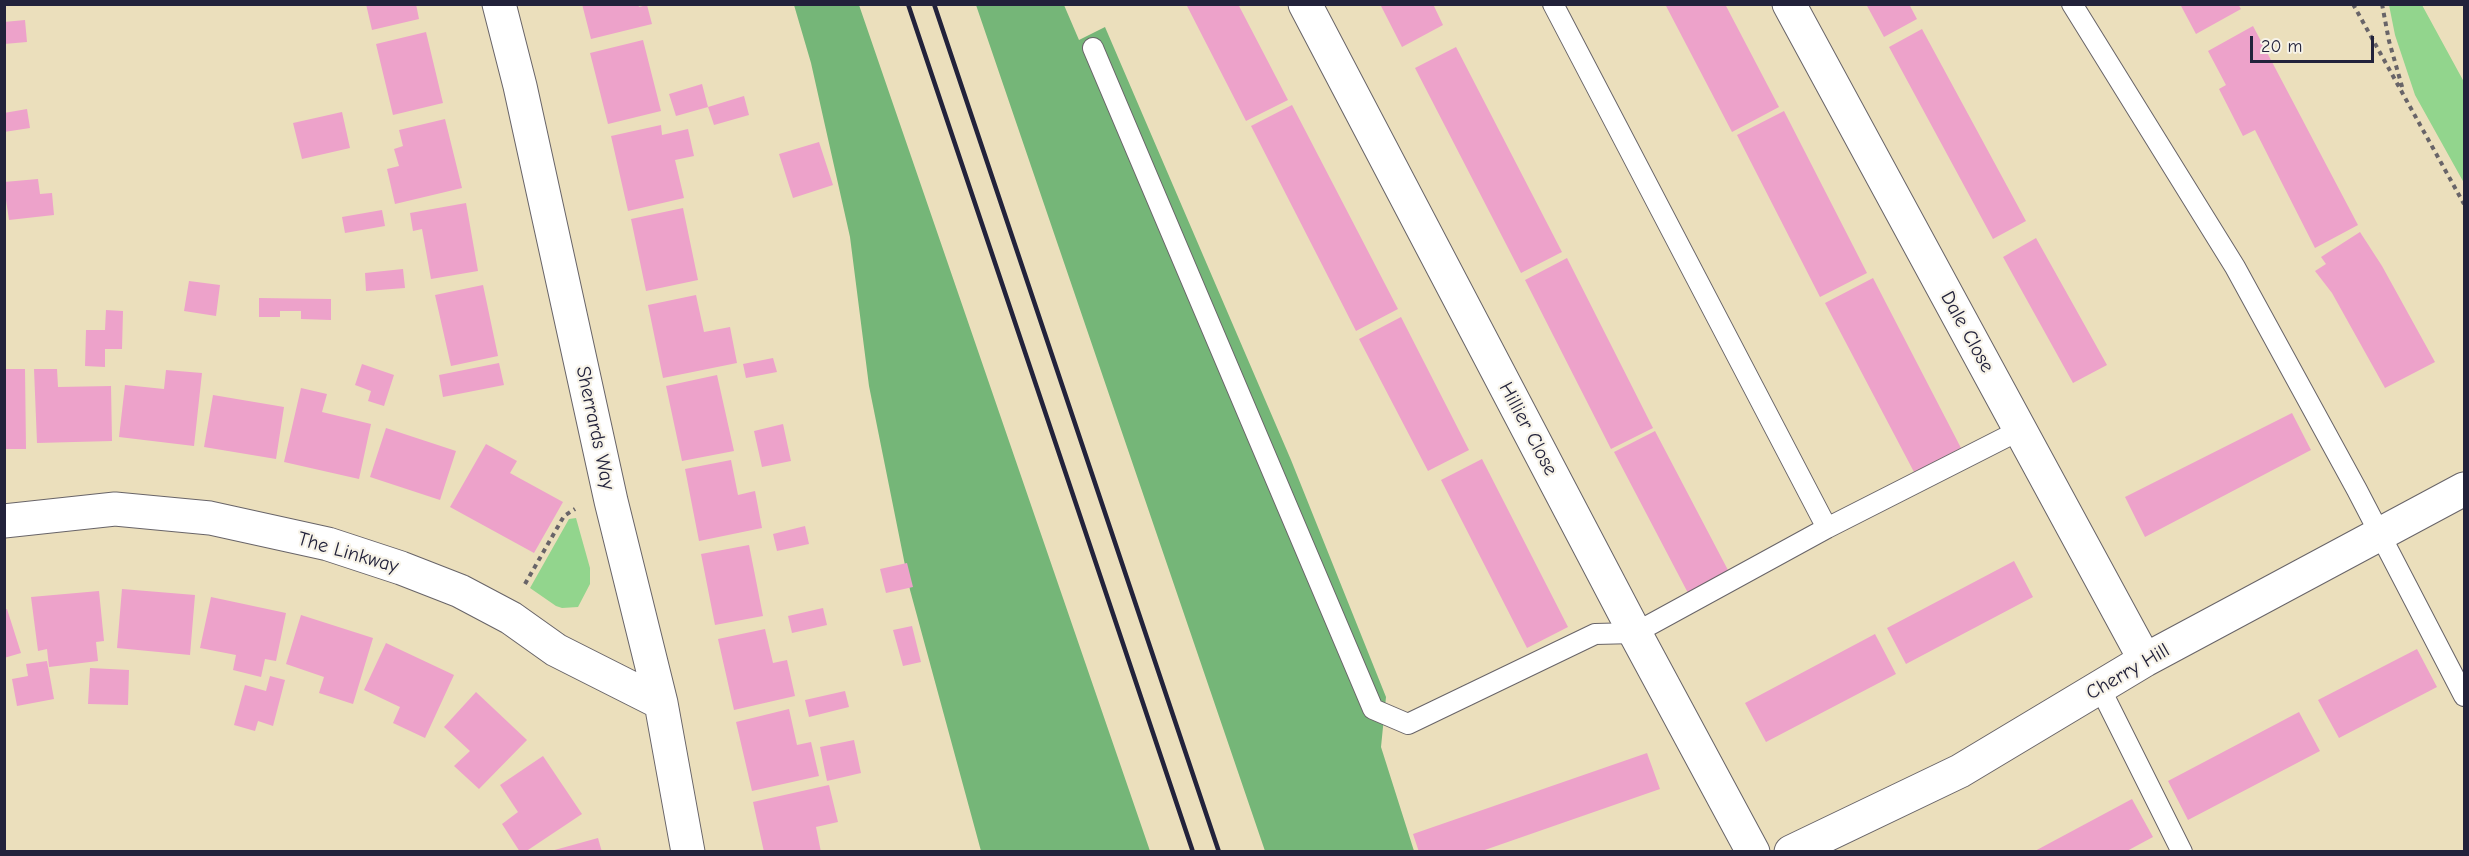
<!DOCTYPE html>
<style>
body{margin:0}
#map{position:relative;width:2469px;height:856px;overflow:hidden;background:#ebdfbc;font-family:"Comic Neue",sans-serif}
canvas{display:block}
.frame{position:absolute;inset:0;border:6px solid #22223b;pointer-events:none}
.scale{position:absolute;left:2250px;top:36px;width:124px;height:27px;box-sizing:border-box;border:3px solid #22223b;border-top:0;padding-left:8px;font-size:18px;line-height:21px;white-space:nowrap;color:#22223b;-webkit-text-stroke:4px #f7f3e8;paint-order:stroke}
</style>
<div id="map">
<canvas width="2469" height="856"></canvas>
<div class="frame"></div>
<div class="scale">20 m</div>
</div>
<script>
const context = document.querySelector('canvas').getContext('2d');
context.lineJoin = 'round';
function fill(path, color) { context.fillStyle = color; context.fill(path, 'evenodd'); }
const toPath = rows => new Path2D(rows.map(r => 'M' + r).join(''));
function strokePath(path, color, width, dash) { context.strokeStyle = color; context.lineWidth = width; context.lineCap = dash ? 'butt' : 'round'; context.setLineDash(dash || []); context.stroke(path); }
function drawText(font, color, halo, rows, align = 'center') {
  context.font = font + ' "Comic Neue",sans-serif'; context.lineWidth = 4.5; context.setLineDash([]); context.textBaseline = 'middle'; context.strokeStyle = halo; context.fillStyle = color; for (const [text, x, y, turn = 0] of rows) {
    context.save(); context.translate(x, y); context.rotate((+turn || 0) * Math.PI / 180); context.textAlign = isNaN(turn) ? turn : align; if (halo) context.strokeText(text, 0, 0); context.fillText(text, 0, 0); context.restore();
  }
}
const green = toPath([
 [2389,5,2422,5,2464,82,2464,183,2415,95,2395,35],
 [576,518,590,568,590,584,578,607,562,608,556,606,530,588,569,519]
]);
const forest = toPath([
 [794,5,859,5,1150,851,981,851,910,590,869,386,850,237,811,63],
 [976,5,1064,5,1079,40,1105,27,1291,460,1386,697,1381,747,1414,851,1265,851]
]);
const building = toPath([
 [366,4,416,4,419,19,372,30],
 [582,4,638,4,639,7,647,5,652,24,591,39],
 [1186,4,1238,4,1288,100,1246,121],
 [1380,4,1433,4,1443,25,1402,47],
 [1665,4,1725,4,1779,107,1732,132],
 [1866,4,1909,4,1917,19,1884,37],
 [2180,4,2238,4,2241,9,2196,34],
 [25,20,27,42,4,44,4,22],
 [2253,26,2358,225,2315,248,2255,130,2243,136,2219,89,2226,85,2208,51],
 [1922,29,2026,221,1993,239,1889,47],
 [426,32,443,103,393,115,376,44],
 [643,40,661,111,608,124,590,53],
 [1456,47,1562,252,1521,273,1415,68],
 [702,84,708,107,676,116,669,94],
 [744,96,749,115,714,125,708,107],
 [1292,105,1398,309,1356,331,1251,126],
 [27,109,30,128,4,132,4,113],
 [1784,111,1867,273,1820,297,1737,135],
 [342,112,350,148,302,159,293,123],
 [445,119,462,188,395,204,387,169,399,166,394,149,403,146,399,130],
 [661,125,662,135,688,129,694,156,675,160,684,198,628,211,611,136],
 [819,142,833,185,793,198,779,154],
 [38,179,40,194,52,193,54,215,9,220,6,200,4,200,4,182],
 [466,203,478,271,431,279,422,229,413,231,410,213],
 [683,208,698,280,646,291,631,219],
 [382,210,385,226,345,233,342,217],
 [2360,232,2382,266,2435,362,2385,388,2332,293,2315,271,2326,264,2321,257],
 [2036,238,2107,365,2073,383,2003,257],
 [1567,258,1653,428,1611,449,1525,280],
 [403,269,405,288,366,291,365,273],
 [1873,278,1961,448,1914,472,1825,303],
 [189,281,220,285,216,316,184,311],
 [483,285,498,356,451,366,435,295],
 [696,295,704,332,730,327,737,363,663,378,648,305],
 [259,298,331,299,331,320,301,319,301,311,280,311,280,317,259,317],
 [106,310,123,311,122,349,105,349,105,367,85,366,86,330,105,330],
 [1401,317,1469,450,1428,471,1359,339],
 [773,358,777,372,746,378,743,364],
 [499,363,504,385,443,397,439,375],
 [362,364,394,375,384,406,368,401,371,391,355,385],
 [4,369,25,369,26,449,4,449],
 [34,369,57,369,58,387,111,386,112,441,37,443],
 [166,370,202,373,194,446,119,437,125,385,164,389],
 [717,375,734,451,682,461,666,386],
 [301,388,327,394,322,412,371,424,359,479,284,462],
 [213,395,284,407,276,459,204,447],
 [2292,413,2311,450,2145,537,2125,497],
 [783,424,791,461,762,467,754,431],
 [386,428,456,451,440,500,370,477],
 [1655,431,1729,572,1688,593,1614,452],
 [486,444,517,461,510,473,563,502,534,553,450,507],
 [1482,459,1568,627,1527,648,1441,480],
 [731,460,738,495,755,491,762,528,699,541,685,469],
 [805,526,809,544,777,551,773,534],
 [749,545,763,616,715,625,701,554],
 [2014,561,2033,597,1906,664,1887,628],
 [907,563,913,587,886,593,880,569],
 [122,589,195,595,190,655,117,648],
 [99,591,104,641,96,642,98,661,49,667,47,649,38,651,31,597],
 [211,597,286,613,276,661,265,659,261,677,233,670,236,655,200,648],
 [823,608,827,625,792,633,788,616],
 [7,609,21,653,4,658,4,610],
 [301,615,373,638,353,704,319,693,324,677,286,664],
 [912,626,921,662,903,666,893,630],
 [765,629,773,663,787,660,795,696,734,710,718,639],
 [1875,634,1896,674,1766,742,1745,703],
 [386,643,454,675,425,738,393,723,400,707,364,690],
 [2417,649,2437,687,2339,738,2318,700],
 [47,661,54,699,17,706,12,679,28,676,26,664],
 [90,668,129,670,128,705,88,704],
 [270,676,285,680,273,726,258,721,255,731,234,725,245,685,266,691],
 [845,691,849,707,809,717,805,700],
 [476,692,527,740,479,789,454,766,470,751,444,727],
 [789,709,797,745,811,742,819,776,752,791,736,722],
 [2299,712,2320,751,2188,820,2168,781],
 [854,740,861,773,827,781,820,747],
 [1647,753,1660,789,1479,852,1419,852,1413,834],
 [543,756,582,814,525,852,520,852,502,824,518,812,500,785],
 [829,785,838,822,816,827,821,852,764,852,753,802],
 [2132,799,2153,837,2125,852,2033,852],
 [598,838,602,852,552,852,551,851]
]);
const path = toPath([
 [2353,4,2464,204],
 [2382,4,2389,41,2403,90],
 [525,584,564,516,575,509]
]);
const lane = toPath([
 [1553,4,1827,528],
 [2072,4,2235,267,2357,490,2464,696],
 [1093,48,1373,709,1408,724,1595,634,1635,633,1827,528,2020,430],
 [2100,688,2182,852]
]);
const street = toPath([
 [499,4,520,86,611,501,661,703,688,852],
 [1305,4,1635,633,1753,852],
 [1789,4,2145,660],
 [4,521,115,509,210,518,328,544,401,568,460,591,511,618,556,650,661,703],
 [1791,852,1960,771,2145,660,2464,489]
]);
const rail = toPath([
 [908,4,1193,852],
 [934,4,1219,852]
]);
const streetNames = [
 ["Dale Close",1967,332,61],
 ["Sherrards Way",595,428,78],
 ["Hillier Close",1528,429,62],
 ["The Linkway",348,553,16],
 ["Cherry Hill",2128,672,-30]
];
fill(green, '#92d58d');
fill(forest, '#75b678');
fill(building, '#eda2ca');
strokePath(lane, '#686468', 22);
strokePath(street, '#686468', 35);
strokePath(path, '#686468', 4, [4.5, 4.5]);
strokePath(lane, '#fff', 20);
strokePath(street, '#fff', 33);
strokePath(rail, '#22223b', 4.5);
drawText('20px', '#22223b', '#f7f3e8', streetNames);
</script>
